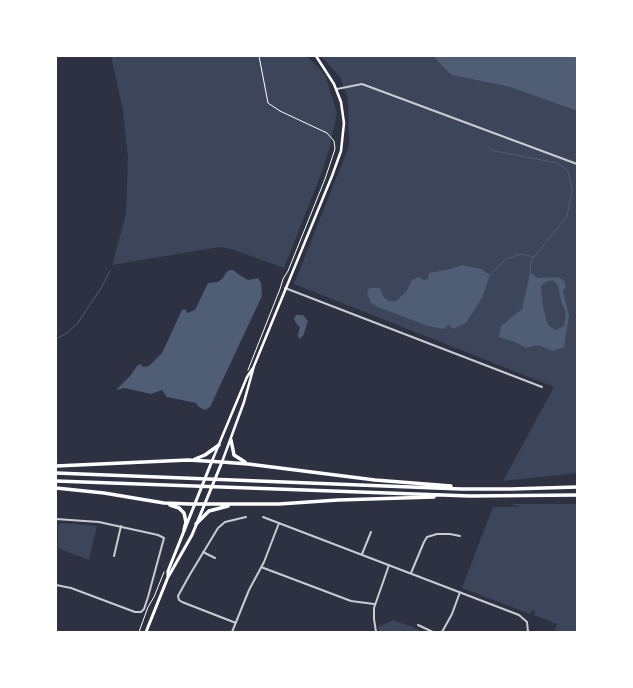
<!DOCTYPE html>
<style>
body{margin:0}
#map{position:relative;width:633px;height:688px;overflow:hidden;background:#2d3142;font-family:Cabin,sans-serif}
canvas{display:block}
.frame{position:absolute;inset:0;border:57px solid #fff;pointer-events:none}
</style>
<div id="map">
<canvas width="633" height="688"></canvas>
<div class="frame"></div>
</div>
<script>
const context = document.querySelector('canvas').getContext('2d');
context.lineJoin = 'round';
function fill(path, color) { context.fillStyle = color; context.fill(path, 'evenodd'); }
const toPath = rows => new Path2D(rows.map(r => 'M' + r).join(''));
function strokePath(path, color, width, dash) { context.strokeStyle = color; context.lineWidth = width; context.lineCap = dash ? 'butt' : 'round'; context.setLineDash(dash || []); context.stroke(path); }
const green = toPath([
 [111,56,307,56,325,75,337,113,329,150,323,169,284,268,231,249,220,247,112,265,126,214,128,158,123,111],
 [321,56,433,56,451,75,510,87,577,111,577,473,503,481,554,387,294,284,349,146,348,99,340,77],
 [511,504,577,504,577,632,554,632,557,624,534,615,535,611,532,610,530,614,462,588,493,507,520,507],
 [61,523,97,526,89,560,58,548,58,525],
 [393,620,413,627,415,629,419,629,419,631,418,632,379,632,378,627]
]);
const water = toPath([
 [433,56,577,56,577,111,510,87,451,75],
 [462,265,481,269,490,275,482,298,466,323,453,329,449,325,443,329,428,326,378,307,371,303,367,294,369,288,380,288,383,296,388,301,396,301,406,292,412,280,418,277,424,280,428,279,429,273,451,269],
 [229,270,233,270,241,276,248,280,258,278,261,283,262,296,210,407,205,410,199,407,196,403,167,397,162,390,151,394,124,388,117,390,117,389,131,375,137,366,141,364,143,367,149,366,162,353,182,310,185,309,187,313,195,310,208,283,218,282,223,278,225,274],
 [530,273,538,278,558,277,563,280,566,286,563,292,569,316,564,347,553,351,538,345,526,348,515,342,499,337,501,326,522,309],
 [553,280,558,285,561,301,566,313,564,326,556,330,548,325,543,307,541,286,546,282],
 [296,315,303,315,308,321,303,336,299,339,298,335,300,327,296,323,294,319]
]);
const stream = toPath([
 [490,150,557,163,568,171,572,191,567,216,531,261,530,273],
 [490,275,506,259,521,254,534,257],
 [56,339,67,333,77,324,101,288,110,271]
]);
const path = toPath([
 [248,370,280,289,283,279,288,271,325,179,335,149,334,141,327,133,280,111,268,103,259,56],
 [139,632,148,607,154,597,164,572]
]);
const minor = toPath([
 [337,89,362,84,577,164],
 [285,288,542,387],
 [263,517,519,615,527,622,528,632],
 [56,519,99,522,158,535,164,538,148,597,144,609,141,612,135,612,71,588,56,585],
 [203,552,215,558],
 [362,554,371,532],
 [114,556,121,526],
 [261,567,351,601,374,604],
 [411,573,424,542,427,537,437,534,450,534,460,536],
 [236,623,182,602,179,600,178,596,189,576,218,528,225,522,246,517],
 [418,625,433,632],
 [232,632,249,590,264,562,279,523],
 [376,632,374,619,374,608,389,565],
 [442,632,452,614,460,592]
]);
const secondary = toPath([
 [212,461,247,377,253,368],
 [222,462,244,402,254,366,332,176,341,151,344,123,341,102,334,84,316,56]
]);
const primary = toPath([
 [168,577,168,571,212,461],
 [146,632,168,577,171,572,192,535,222,462]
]);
const motorway = toPath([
 [231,440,234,455,245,462],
 [195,459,205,455,219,445],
 [56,466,188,460,222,462,248,464,375,480,451,486],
 [56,473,461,489,511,489,577,487],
 [56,481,470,496,577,495],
 [56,488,104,493,164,503,190,504,279,504,338,500,434,497],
 [170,505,179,508,184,513,186,522,184,530],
 [196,524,209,511,228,506]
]);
fill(green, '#3c4559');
fill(water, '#4f5d75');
strokePath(stream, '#4f5d75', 1);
strokePath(path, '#fff', 1);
strokePath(minor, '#caccd0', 2);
strokePath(secondary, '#fff', 2.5);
strokePath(primary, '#fff', 3);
strokePath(motorway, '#fff', 3.5);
</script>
